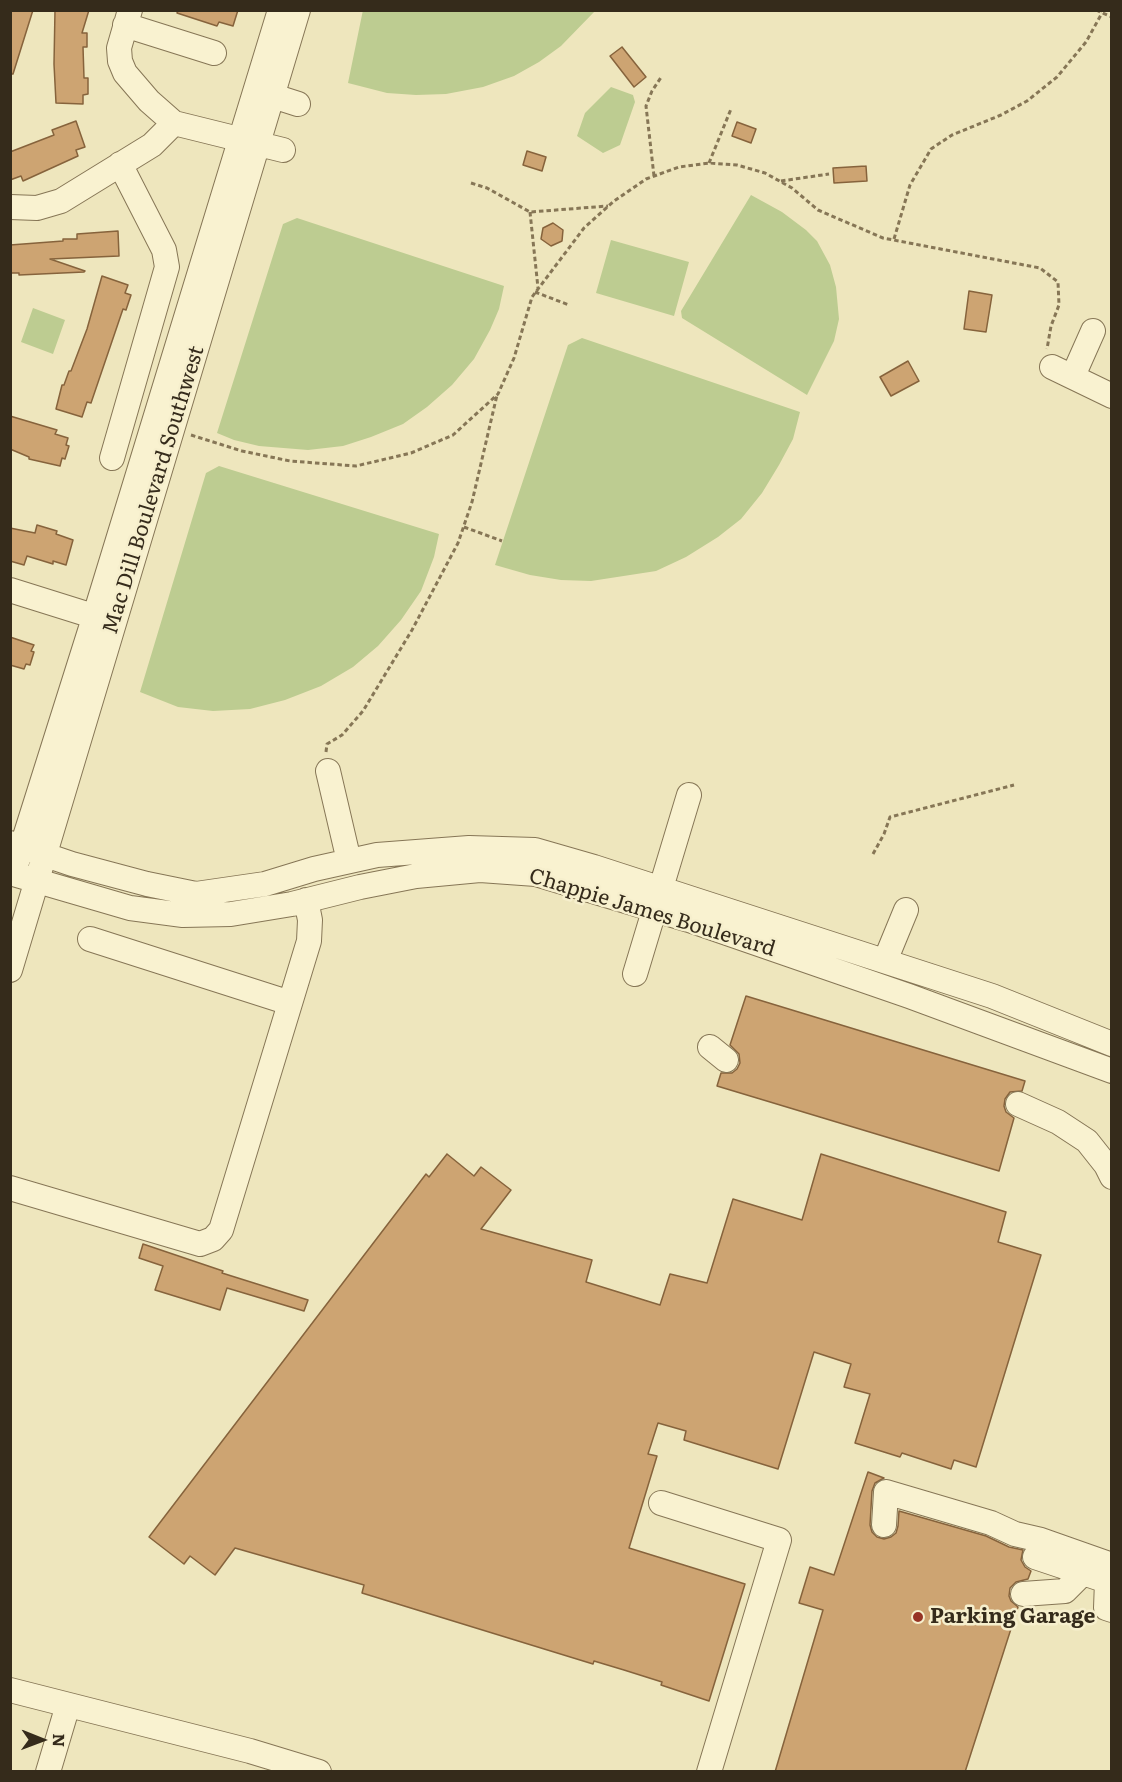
<!DOCTYPE html>
<style>
body{margin:0}
#map{position:relative;width:1122px;height:1782px;overflow:hidden;background:#eee6bd;font-family:Literata,serif}
canvas{display:block}
.frame{position:absolute;inset:0;border:12px solid #352b1b;pointer-events:none}
.north{position:absolute;left:12px;top:1710px;width:60px;height:60px;-webkit-text-stroke:4px #f6efcd;paint-order:stroke;rotate:91deg;font-size:16px;font-weight:700;line-height:24px;text-align:center;color:#352b1b}
.north::after{content:'';display:block;margin:auto;width:21px;height:27px;background:#352b1b;clip-path:polygon(50% 0,100% 100%,50% 72%,0 100%)}
</style>
<div id="map">
<canvas width="1122" height="1782"></canvas>
<div class="frame"></div>
<div class="north">N</div>
</div>
<script>
const context = document.querySelector('canvas').getContext('2d');
context.lineJoin = 'round';
function fill(path, color) { context.fillStyle = color; context.fill(path, 'evenodd'); }
const toPath = rows => new Path2D(rows.map(r => 'M' + r).join(''));
function strokePath(path, color, width, dash) { context.strokeStyle = color; context.lineWidth = width; context.lineCap = dash ? 'butt' : 'round'; context.setLineDash(dash || []); context.stroke(path); }
function drawText(font, color, halo, rows, align = 'center') {
  context.font = font + ' Literata,serif'; context.lineWidth = 5; context.setLineDash([]); context.textBaseline = 'middle'; context.strokeStyle = halo; context.fillStyle = color; for (const [text, x, y, turn = 0] of rows) {
    context.save(); context.translate(x, y); context.rotate((+turn || 0) * Math.PI / 180); context.textAlign = isNaN(turn) ? turn : align; if (halo) context.strokeText(text, 0, 0); context.fillText(text, 0, 0); context.restore();
  }
}
const green = toPath([
 [363,10,595,10,595,11,561,46,539,62,514,76,483,87,446,94,416,95,387,93,348,83],
 [611,87,633,95,635,102,620,145,603,153,577,136,585,113],
 [751,195,782,212,806,230,817,241,830,265,836,287,839,319,834,341,807,395,682,318,681,311],
 [297,218,504,286,499,309,490,330,474,359,452,385,427,407,403,424,371,437,343,446,308,450,259,446,234,440,217,433,283,224],
 [611,240,689,262,674,316,596,293],
 [33,308,65,320,53,354,21,342],
 [582,338,800,412,793,439,779,465,762,493,741,519,718,537,686,557,656,571,591,581,561,580,530,575,495,565,568,345],
 [219,466,439,534,434,557,421,591,401,620,378,646,353,667,321,686,285,700,250,709,213,711,178,707,140,692,206,473]
]);
const building = toPath([
 [10,10,33,10,13,74,10,74,10,10],
 [55,10,89,10,82,33,87,33,87,47,83,47,84,78,88,78,88,94,83,95,83,104,56,103,54,64,55,10],
 [178,10,238,10,233,26,219,22,217,26,177,13,178,10],
 [622,47,646,77,634,87,610,56,622,47],
 [76,121,85,147,76,150,78,156,23,181,21,176,10,180,10,152,54,135,52,130,76,121],
 [737,122,756,129,751,143,732,136,737,122],
 [527,151,546,157,542,171,523,165,527,151],
 [866,166,867,181,834,183,833,168,866,166],
 [553,223,563,230,562,241,551,246,541,239,543,228,553,223],
 [118,231,119,256,50,259,85,271,84,272,19,275,19,273,10,273,10,245,63,241,63,239,77,239,77,234,118,231],
 [102,276,128,285,125,293,131,295,126,310,123,309,91,403,87,402,82,417,56,409,62,385,64,385,69,371,71,371,87,329,102,276],
 [969,291,992,295,986,332,964,329,969,291],
 [908,361,919,381,891,396,880,377,908,361],
 [10,416,57,430,55,434,68,438,66,445,69,446,65,459,62,458,60,466,29,459,29,457,10,449,10,416],
 [37,525,57,531,56,534,73,540,66,565,53,561,53,564,27,556,24,565,10,561,10,528,35,533,37,525],
 [10,637,34,645,31,651,34,652,30,665,26,664,24,669,10,665,10,637],
 [746,996,1025,1081,1022,1091,1010,1092,1005,1099,1004,1106,1006,1112,1014,1118,999,1171,717,1086,721,1073,732,1073,737,1069,740,1063,739,1054,730,1045,746,996],
 [447,1154,474,1176,481,1167,511,1190,481,1229,592,1260,586,1282,660,1305,670,1274,707,1283,733,1199,802,1220,821,1154,1006,1212,998,1242,1041,1255,976,1467,954,1460,951,1469,902,1453,900,1457,855,1443,870,1394,844,1387,851,1364,814,1352,778,1469,684,1440,686,1431,658,1423,648,1454,657,1456,629,1548,745,1584,709,1701,661,1685,662,1682,624,1670,594,1661,593,1664,362,1593,364,1585,235,1548,215,1575,190,1556,184,1564,149,1537,426,1174,429,1177,447,1154],
 [143,1244,223,1271,222,1273,308,1300,304,1311,227,1288,220,1310,155,1290,163,1266,139,1258,143,1244],
 [868,1472,884,1478,875,1483,872,1491,870,1525,872,1532,877,1537,884,1539,891,1537,896,1533,898,1526,899,1511,986,1536,1009,1547,1023,1550,1021,1560,1025,1567,1031,1571,1028,1579,1016,1582,1010,1588,1009,1596,1011,1601,1018,1607,965,1772,775,1772,823,1610,799,1603,810,1567,834,1575,868,1472]
]);
const path = toPath([
 [1096,10,1112,17],
 [709,163,731,109],
 [654,176,646,106,652,91,662,76],
 [781,181,829,174],
 [471,183,487,188,530,212,608,206],
 [530,212,538,288],
 [894,239,910,185,931,149,952,135,1001,115,1027,101,1057,77,1086,42,1102,13],
 [535,292,569,305],
 [191,435,242,451,290,461,356,466,411,453,453,435,498,394,514,358,532,297,584,228,614,201,646,179,679,167,709,163,737,165,765,173,792,188,818,210,883,238,1040,268,1058,282,1059,305,1051,326,1047,349],
 [464,527,502,541],
 [326,752,327,744,342,735,363,711,412,630,458,543,472,502,497,395],
 [873,854,884,834,890,817,1014,785]
]);
const minor = toPath([
 [130,10,119,48,120,61,125,73,149,101,174,123,283,150],
 [125,25,214,53],
 [273,96,298,104],
 [10,207,37,208,61,201,152,145,174,123],
 [1052,367,1112,396],
 [1073,376,1093,331],
 [112,458,167,267,164,250,120,164],
 [10,590,109,621],
 [328,771,349,861],
 [10,843,72,864,147,884,196,894,265,884,314,869,377,855,469,848,535,850,594,867,992,996,1112,1044],
 [17,862,95,615,280,10],
 [10,873,130,908,183,915,231,914,292,904,360,887,416,876,480,870,536,874,689,920,909,996,1112,1071],
 [90,939,290,1003],
 [885,961,906,910],
 [10,970,298,10],
 [635,974,689,795],
 [710,1047,726,1060],
 [1018,1104,1058,1122,1087,1141,1106,1165,1112,1177],
 [10,1188,200,1244,213,1239,221,1230,309,941,310,920,306,900],
 [661,1503,779,1540,709,1772],
 [884,1525,886,1492,991,1523,1015,1534,1041,1540,1112,1565],
 [1035,1557,1107,1581],
 [1112,1573,1107,1581,1106,1608,1112,1610],
 [1023,1594,1065,1591,1083,1573],
 [10,1690,250,1751,319,1772],
 [48,1772,68,1705]
]);
const markers = [
 [918,1617,6,"#963325"]
];
const streetNames = [
 ["Mac Dill Boulevard Southwest",154,490,-73],
 ["Chappie James Boulevard",652,913,17]
];
const poiNames = [
 ["Parking Garage",930,1617]
];
fill(green, '#bdcc91');
fill(building, '#cda472');
strokePath(building, '#86633c', 1.5);
strokePath(minor, '#867656', 26);
strokePath(path, '#867656', 3, [4.5, 3]);
strokePath(minor, '#f9f2d0', 24);
for (const [x, y, r, color] of markers) { const dot = new Path2D(); dot.arc(x, y, r, 0, 2 * Math.PI); context.fillStyle = color; context.fill(dot); strokePath(dot, '#f6efcd', 2); }
drawText('21px', '#352b1b', '#f6efcd', streetNames);
drawText('bold 21px', '#352b1b', '#f6efcd', poiNames, 'left');
</script>
